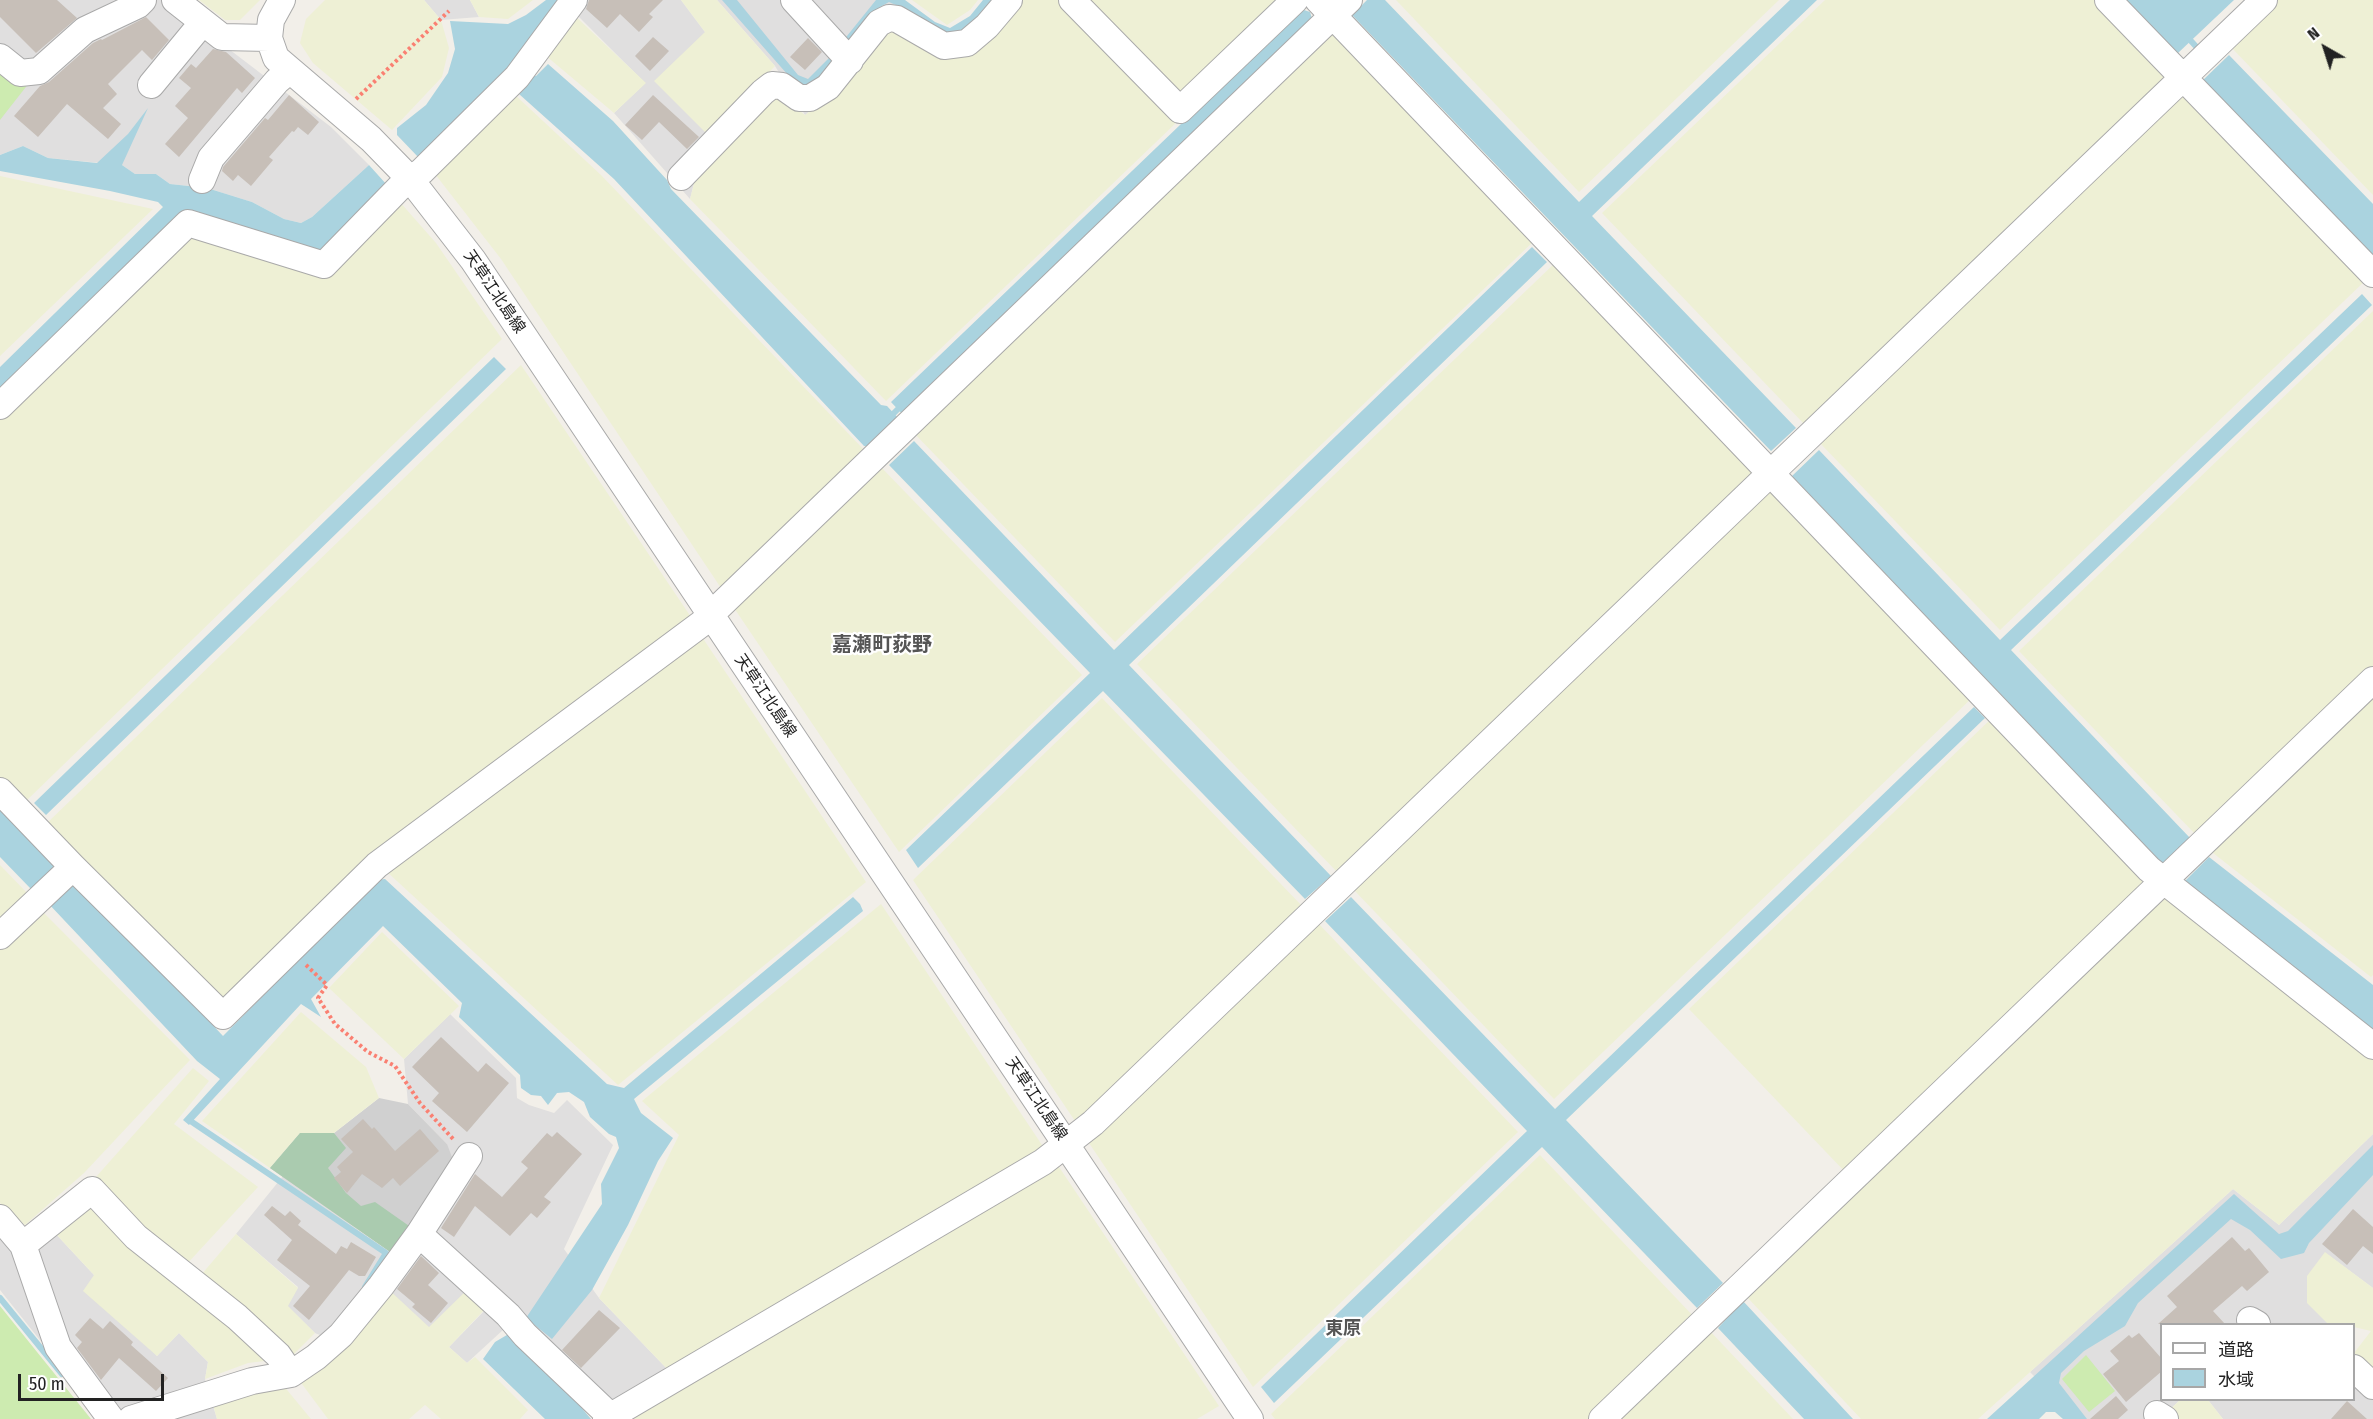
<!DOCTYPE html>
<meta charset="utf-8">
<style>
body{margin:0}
#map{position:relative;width:2373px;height:1419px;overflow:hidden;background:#f2efe9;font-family:"Fira Sans Condensed","Noto Sans JP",sans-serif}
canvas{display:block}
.legend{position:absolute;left:2160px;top:1323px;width:195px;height:78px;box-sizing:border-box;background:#fff;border:2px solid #a7a7a7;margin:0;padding:8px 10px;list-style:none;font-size:18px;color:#222}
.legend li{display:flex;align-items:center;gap:12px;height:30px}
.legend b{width:30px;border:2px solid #a7a7a7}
.north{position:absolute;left:2295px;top:18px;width:60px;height:60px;-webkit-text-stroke:4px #fff;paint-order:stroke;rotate:321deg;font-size:16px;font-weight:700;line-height:24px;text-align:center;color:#222}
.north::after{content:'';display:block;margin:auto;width:21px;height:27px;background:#222;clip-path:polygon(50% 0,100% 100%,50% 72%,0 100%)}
.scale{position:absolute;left:18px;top:1374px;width:146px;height:27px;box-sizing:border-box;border:3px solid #222;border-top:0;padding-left:8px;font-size:18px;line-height:21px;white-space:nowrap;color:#222;-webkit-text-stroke:4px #fff;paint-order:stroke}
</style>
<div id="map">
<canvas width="2373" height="1419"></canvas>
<ul class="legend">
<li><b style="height:8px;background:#fff"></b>道路</li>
<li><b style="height:16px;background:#aad3df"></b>水域</li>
</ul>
<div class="north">N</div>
<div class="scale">50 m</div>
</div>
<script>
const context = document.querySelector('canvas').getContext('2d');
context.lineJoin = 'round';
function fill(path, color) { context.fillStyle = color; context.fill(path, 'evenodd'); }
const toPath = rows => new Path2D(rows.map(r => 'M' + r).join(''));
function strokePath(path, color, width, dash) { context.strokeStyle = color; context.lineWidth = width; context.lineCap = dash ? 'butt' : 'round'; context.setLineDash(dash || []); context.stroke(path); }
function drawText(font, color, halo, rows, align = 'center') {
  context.font = font + ' "Fira Sans Condensed","Noto Sans JP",sans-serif'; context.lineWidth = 4.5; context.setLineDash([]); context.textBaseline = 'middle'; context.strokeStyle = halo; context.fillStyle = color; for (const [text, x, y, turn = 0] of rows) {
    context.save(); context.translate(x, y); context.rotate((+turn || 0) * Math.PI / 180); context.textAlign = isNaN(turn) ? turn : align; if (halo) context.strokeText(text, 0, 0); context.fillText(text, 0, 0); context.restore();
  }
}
const residential = toPath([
 [0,0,196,0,183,14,331,127,369,165,312,217,301,223,284,219,252,202,207,188,170,184,156,174,135,174,122,165,48,158,23,146,0,155],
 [424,0,470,0,479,17,441,20],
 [562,0,681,0,705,32,719,146,698,168,690,199,614,113,645,83],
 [717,0,895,0,894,29,843,85,805,115,775,66],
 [450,1014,516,1078,517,1098,529,1105,554,1113,567,1100,613,1145,564,1249,599,1298,670,1372,609,1405,516,1318,467,1363,449,1347,487,1308,429,1328,341,1344,315,1333,287,1306,298,1287,236,1234,283,1176,392,1254,447,1144,408,1104,404,1059],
 [2373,1134,2373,1288,2325,1253,2327,1323,2338,1324,2162,1324,2162,1400,2180,1400,2160,1419,2076,1419,2030,1372,2233,1189,2279,1225],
 [0,1220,33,1247,54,1232,94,1275,157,1356,179,1333,208,1362,205,1379,217,1419,103,1419,0,1290],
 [2354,1358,2373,1375,2373,1419,2223,1419,2208,1400,2354,1400]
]);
const religious = toPath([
 [379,1098,408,1104,447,1144,456,1168,393,1254,270,1168,300,1133,334,1133]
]);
const farmland = toPath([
 [199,0,260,0,240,20,225,20],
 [325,0,424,0,441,20,449,48,442,77,392,130,313,63,300,43,306,19],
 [470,0,533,0,508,19,479,17],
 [681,0,717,0,775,66,709,136,654,81,705,32],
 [912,0,978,0,970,10,947,25],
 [1018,0,1062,0,1178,121,886,401,690,199,698,168,777,93,805,115,843,85,879,37,894,29,943,55],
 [1083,0,1285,0,1179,102],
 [1396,0,1779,0,1579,192],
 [1825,0,2097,0,2170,76,1805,425,1602,213],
 [2276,0,2373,0,2373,195,2229,45],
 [572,13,646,83,614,113,545,55],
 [1333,29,1535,240,1115,642,913,432],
 [2185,90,2366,280,2000,630,1818,441],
 [514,94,601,175,867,453,723,591,501,259,435,174],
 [0,176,153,209,0,356],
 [399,201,436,243,502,339,24,803,0,778,0,416,193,229,327,273],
 [1556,262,1757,471,1338,873,1137,664],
 [2373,311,2373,667,2197,836,2019,651],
 [521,365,693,620,222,1003,45,825],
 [879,465,1082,675,899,852,732,605],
 [1772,486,1974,696,1554,1099,1353,889],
 [700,634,866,882,618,1085,385,870],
 [2373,692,2373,975,2371,977,2208,849],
 [1102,698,1303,907,1077,1124,913,880],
 [1994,716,2153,882,1848,1175,1689,1009],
 [0,865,30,896,0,925],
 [2163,895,2373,1059,2373,1134,2279,1225,2233,1189,1978,1419,1861,1419,1747,1297],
 [881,904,1044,1148,670,1372,599,1298,679,1135,642,1101],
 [41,910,190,1060,84,1173,25,1225,0,1203,0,949],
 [1318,923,1518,1132,1253,1387,1089,1143],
 [382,932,459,1006,404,1059,329,988],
 [301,1012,366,1067,379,1098,334,1133,300,1133,270,1168,202,1121],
 [193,1068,209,1081,174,1124,258,1187,185,1266,143,1234,95,1178],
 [1540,1155,1697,1320,1594,1419,1275,1419,1271,1414],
 [1057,1164,1219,1406,1197,1419,623,1419],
 [92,1199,273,1360,248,1363,205,1379,208,1362,179,1333,157,1356,83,1291,94,1275,54,1232],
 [236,1234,298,1288,288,1306,315,1333,292,1356,201,1275],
 [2325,1252,2373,1288,2373,1375,2354,1358,2354,1353,2371,1331,2354,1327,2354,1324,2327,1323,2307,1303,2307,1276],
 [387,1288,429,1327,469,1288,487,1307,449,1347,467,1363,475,1357,528,1410,520,1419,441,1419,425,1405,409,1419,328,1419,299,1380],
 [1709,1330,1793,1419,1616,1419],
 [283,1385,311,1419,217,1419,212,1401],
 [2180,1400,2208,1400,2223,1419,2160,1419]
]);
const grass = toPath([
 [0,64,29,83,0,120],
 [0,1306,91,1419,0,1419],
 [2086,1355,2115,1391,2089,1412,2062,1379]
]);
const cemetery = toPath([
 [300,1133,334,1133,346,1148,328,1168,346,1193,361,1206,375,1202,412,1228,393,1254,270,1168]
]);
const water = toPath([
 [546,0,562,0,536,40,419,158,397,135,397,128,426,105,448,73,455,49,450,21,508,24,526,15],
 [722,0,737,0,798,75,808,79,830,57,876,0,905,0,935,22,950,28,970,16,983,0,996,0,961,35,943,37,911,17,898,6,889,2,880,7,829,72,807,89,795,83],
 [1367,0,1385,0,1579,202,1790,0,1817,0,1592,216,1796,428,1771,451,1352,15],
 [2125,0,2234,0,2178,53],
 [1301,9,1310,12,1313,22,905,417,891,402],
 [2229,55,2373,204,2373,255,2203,80],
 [548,64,613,121,667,180,671,189,881,405,887,406,901,421,872,447,864,446,614,179,519,94,528,84,525,80,531,74,536,76],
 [148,108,122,165,135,174,156,174,170,184,207,188,252,202,284,219,301,223,312,217,369,165,387,185,323,256,194,212,0,396,0,367,163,207,158,202,110,191,0,171,0,155,23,146,48,158,97,163,128,134],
 [1532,247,1547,262,1129,665,1331,876,1305,899,1103,691,918,868,906,850,1090,673,889,465,914,441,1114,650],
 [2362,294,2372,305,2011,650,2190,838,2163,864,1792,476,1819,450,2000,640],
 [494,357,506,369,46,815,34,803],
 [1974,707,1985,718,1566,1120,1723,1283,1697,1308,1542,1147,1274,1403,1261,1387,1527,1131,1325,921,1351,897,1555,1109],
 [0,806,59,866,31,889,0,857],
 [2209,857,2373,985,2373,1031,2184,882],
 [385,879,607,1084,624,1088,853,897,860,904,863,911,634,1099,641,1113,673,1138,658,1161,628,1225,592,1290,552,1339,526,1318,602,1204,601,1184,619,1148,616,1137,609,1134,590,1117,584,1102,569,1092,557,1093,548,1105,541,1096,531,1095,521,1088,520,1075,459,1017,462,1003,383,926,311,999,321,1017,301,1004,189,1125,183,1120,220,1079,197,1061,47,902,71,880,78,882,223,1036,378,880],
 [2373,1145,2373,1175,2309,1243,2304,1253,2281,1259,2250,1230,2231,1219,2138,1303,2125,1326,2084,1351,2061,1373,2059,1383,2087,1419,2063,1419,2055,1412,2046,1412,2039,1419,1987,1419,2234,1194,2279,1234,2288,1231],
 [1743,1301,1853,1419,1804,1419,1718,1328],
 [512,1332,553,1374,591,1419,545,1419,483,1359,495,1342]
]);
const stream = toPath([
 [2191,41,2201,52],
 [894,413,898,409],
 [191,1118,189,1120,386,1253,365,1287],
 [0,1298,62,1374]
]);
const building = toPath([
 [0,0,57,0,77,18,36,53,0,17],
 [589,0,663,0,649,14,653,17,639,32,620,14,607,28,586,9],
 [146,17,169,40,152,60,142,50,108,84,117,94,103,108,121,124,108,139,67,104,38,137,14,116,40,86,49,82,93,43,101,39,102,40],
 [653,37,669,51,650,71,635,56],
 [808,38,822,52,805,70,790,57],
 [213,49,226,52,255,78,242,93,237,88,179,157,165,144,188,118,175,106,191,88,179,78,191,64,196,68],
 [289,95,319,122,308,135,298,127,294,132,292,131,269,157,273,160,251,186,238,175,233,181,222,171,223,167,265,118,268,120],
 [653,95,699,137,687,149,659,122,642,140,625,125],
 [441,1037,478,1072,486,1063,509,1083,467,1132,432,1101,439,1093,412,1067],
 [363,1119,372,1129,374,1127,395,1151,420,1129,439,1151,400,1186,393,1178,382,1188,362,1174,347,1193,334,1178,341,1172,337,1167,353,1152,341,1139],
 [557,1132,582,1154,544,1197,551,1202,537,1218,531,1213,510,1236,475,1206,454,1237,441,1228,475,1174,502,1197,528,1168,521,1162,547,1133,552,1137],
 [272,1206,285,1216,290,1211,301,1221,298,1225,336,1254,341,1246,347,1249,351,1242,376,1257,365,1276,359,1276,349,1270,309,1320,293,1306,310,1286,277,1260,292,1240,264,1215],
 [2353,1209,2373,1227,2373,1254,2363,1246,2347,1265,2322,1244],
 [2232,1237,2245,1251,2249,1248,2269,1272,2247,1291,2242,1286,2213,1311,2225,1324,2158,1324,2177,1307,2167,1296],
 [421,1256,439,1273,428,1285,448,1303,431,1323,412,1307,415,1304,397,1289],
 [599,1310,620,1328,581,1368,562,1350],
 [90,1318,103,1329,110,1321,133,1342,131,1345,168,1378,156,1391,119,1358,101,1380,77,1348,82,1342,75,1335],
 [2139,1333,2162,1359,2162,1371,2126,1402,2103,1374,2119,1361,2110,1351,2129,1335,2132,1338],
 [2116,1396,2128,1410,2118,1419,2090,1419],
 [2347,1401,2367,1419,2331,1419]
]);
const path = toPath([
 [356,99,449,11],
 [306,965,327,985,318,998,335,1024,368,1052,395,1066,420,1103,454,1140]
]);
const minor = toPath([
 [175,0,222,37,269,38],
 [282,0,271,20,269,38,276,58,371,139,411,180,473,260,1250,1419],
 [794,0,850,61],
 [1072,0,1180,110,1295,0],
 [1318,0,2149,869,2373,1046],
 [2108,0,2373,274],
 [0,57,20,73,39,71,85,30,138,5,143,0],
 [151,85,203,22],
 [681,177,763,92,772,85,782,86,799,98,810,98,828,87,879,23,889,18,897,19,944,46,967,43,987,26,1009,0],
 [202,180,211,158,277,81,289,71],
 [0,406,188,223,324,265,399,188,422,171,517,77,574,0],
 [0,791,73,867,223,1016,377,865,701,624,1349,0],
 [0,936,73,867],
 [0,1218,23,1245,92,1190,136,1237,237,1317,278,1355,291,1374],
 [419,1234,508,1315,525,1335,609,1415],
 [23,1245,58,1347,111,1419],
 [2250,1320,2257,1324],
 [2354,1368,2373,1386],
 [2157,1414,2165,1419],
 [131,1419,252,1381,291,1374,316,1357,341,1335,381,1286,419,1234,469,1156],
 [606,1419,1043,1162,1093,1123,2264,0],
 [1602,1419,2373,680]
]);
const streetNames = [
 ["天草江北島線",494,292,56],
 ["天草江北島線",765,696,56],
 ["天草江北島線",1036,1099,56]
];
const neighbourhoodNames = [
 ["東原",1343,1329]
];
const quarterNames = [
 ["嘉瀬町荻野",882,645]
];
fill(residential, '#e0dfdf');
fill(religious, '#d0d0d0');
fill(farmland, '#eef0d5');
fill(grass, '#cdebb0');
fill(cemetery, '#aacbaf');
fill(water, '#aad3df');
strokePath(stream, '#aad3df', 6);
fill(building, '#c7bfb8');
strokePath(minor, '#a9a9a9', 28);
strokePath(path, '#fa8072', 4, [3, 3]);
strokePath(minor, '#fff', 26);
drawText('16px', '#222', '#fff', streetNames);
drawText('bold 18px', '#555', '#fff', neighbourhoodNames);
drawText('bold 20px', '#555', '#fff', quarterNames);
</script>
